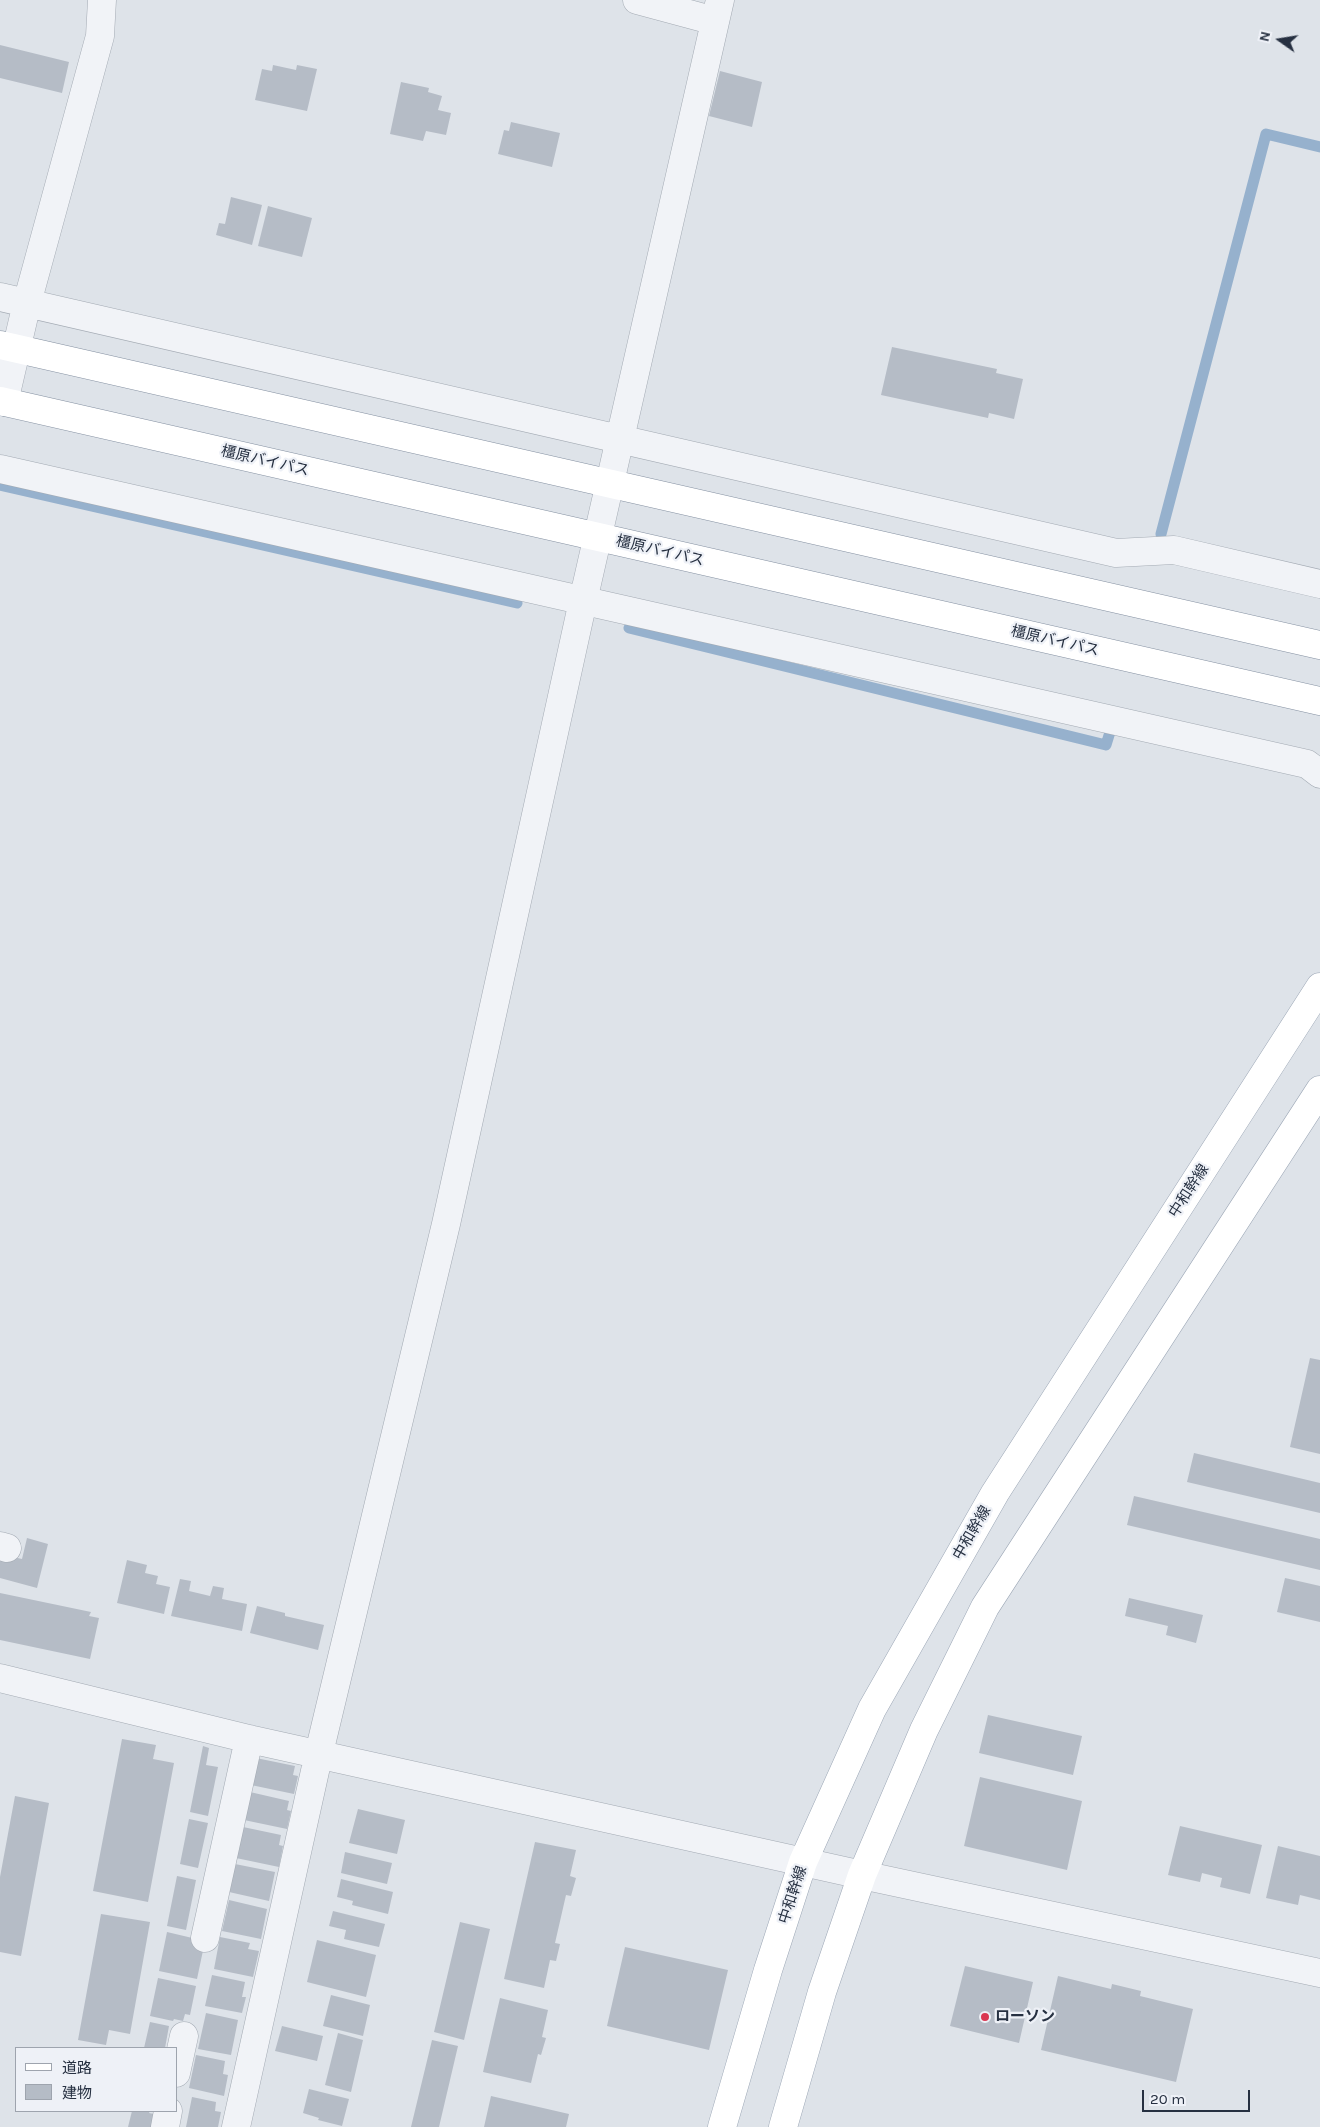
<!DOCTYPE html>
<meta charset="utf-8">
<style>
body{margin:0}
#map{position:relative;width:1320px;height:2127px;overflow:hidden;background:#dee3e9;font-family:Karla,"Noto Sans JP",sans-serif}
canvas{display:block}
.legend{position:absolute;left:15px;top:2047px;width:162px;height:65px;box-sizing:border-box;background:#eef1f7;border:1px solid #9ea4ae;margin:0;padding:6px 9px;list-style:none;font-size:15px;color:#263041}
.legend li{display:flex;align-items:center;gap:10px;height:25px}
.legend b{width:25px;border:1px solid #9ea4ae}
.north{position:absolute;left:1255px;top:15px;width:50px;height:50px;-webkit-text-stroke:4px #eef1f7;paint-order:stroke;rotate:283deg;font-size:14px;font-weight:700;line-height:20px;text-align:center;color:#263041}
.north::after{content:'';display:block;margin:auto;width:18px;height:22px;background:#263041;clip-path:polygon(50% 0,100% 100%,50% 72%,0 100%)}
.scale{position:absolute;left:1142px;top:2090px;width:108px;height:22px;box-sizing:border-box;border:2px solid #263041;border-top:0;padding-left:6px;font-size:15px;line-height:18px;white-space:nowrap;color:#263041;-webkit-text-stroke:4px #eef1f7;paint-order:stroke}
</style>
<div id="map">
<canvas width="1320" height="2127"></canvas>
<ul class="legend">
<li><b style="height:6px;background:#fff"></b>道路</li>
<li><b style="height:14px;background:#b5bcc6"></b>建物</li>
</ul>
<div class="north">N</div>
<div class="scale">20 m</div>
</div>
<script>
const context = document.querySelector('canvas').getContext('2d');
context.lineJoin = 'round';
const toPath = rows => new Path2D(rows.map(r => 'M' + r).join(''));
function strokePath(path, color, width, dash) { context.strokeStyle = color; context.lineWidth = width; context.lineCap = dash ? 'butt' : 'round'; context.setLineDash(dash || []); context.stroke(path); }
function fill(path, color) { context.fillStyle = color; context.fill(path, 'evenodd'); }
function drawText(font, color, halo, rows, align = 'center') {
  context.font = font + ' Karla,"Noto Sans JP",sans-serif'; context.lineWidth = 4.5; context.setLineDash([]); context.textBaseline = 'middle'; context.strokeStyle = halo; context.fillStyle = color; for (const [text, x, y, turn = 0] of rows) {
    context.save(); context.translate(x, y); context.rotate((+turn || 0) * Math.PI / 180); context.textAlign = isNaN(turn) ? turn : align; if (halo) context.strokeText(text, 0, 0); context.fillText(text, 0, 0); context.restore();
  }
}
const stream = toPath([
 [0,485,517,603],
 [1161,534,1266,134,1320,147],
 [629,628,1106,745,1110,732]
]);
const building = toPath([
 [0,45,69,62,62,93,0,78],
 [273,65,296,70,297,65,317,69,307,111,255,100,262,69,272,71],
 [720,71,762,82,752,127,709,116],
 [401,82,429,88,428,92,442,96,438,110,451,113,446,135,426,131,423,141,390,134],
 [511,122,560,133,552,167,498,154,504,130,509,131],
 [231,197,262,205,252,245,216,235,219,223,225,224],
 [268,206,312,218,302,257,258,246],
 [892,347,997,369,996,373,1023,379,1014,419,989,413,988,418,881,395],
 [1310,1358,1320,1360,1320,1454,1290,1447],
 [1194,1453,1320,1483,1320,1513,1187,1482],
 [1134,1496,1320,1539,1320,1570,1127,1525],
 [27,1538,48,1544,37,1588,0,1578,0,1554,22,1559],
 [127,1560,147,1565,145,1573,158,1576,156,1584,170,1587,164,1614,117,1603],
 [1285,1578,1320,1586,1320,1622,1277,1612],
 [180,1579,191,1581,189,1591,210,1596,213,1586,224,1588,222,1599,247,1604,242,1631,171,1616],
 [0,1593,91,1612,89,1616,99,1618,90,1659,0,1640],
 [1129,1598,1203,1615,1196,1643,1166,1635,1168,1626,1125,1616],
 [257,1606,285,1613,285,1616,324,1625,318,1650,250,1633],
 [988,1715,1082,1736,1073,1775,979,1753],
 [122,1739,156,1745,153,1759,174,1763,148,1902,93,1891],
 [203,1746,209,1748,206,1765,218,1767,208,1816,190,1812],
 [256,1758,295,1766,293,1775,298,1776,294,1794,251,1785],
 [980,1777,1082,1801,1067,1870,964,1846],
 [250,1792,289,1801,287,1810,291,1811,287,1829,244,1820],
 [15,1796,49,1803,21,1956,0,1952,0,1877],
 [358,1809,405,1820,397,1854,349,1843],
 [189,1819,208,1823,198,1868,180,1864],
 [1180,1826,1262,1845,1250,1894,1220,1887,1222,1878,1202,1873,1200,1882,1168,1875],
 [243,1827,281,1835,279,1845,283,1846,279,1867,236,1858],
 [535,1842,576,1850,570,1876,576,1878,571,1896,566,1895,555,1943,560,1944,556,1961,550,1960,544,1988,504,1979],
 [1278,1846,1320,1856,1320,1900,1300,1895,1298,1905,1266,1898],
 [345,1852,392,1863,387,1884,341,1873],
 [235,1864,275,1872,269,1901,229,1892],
 [177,1876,196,1880,186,1930,167,1926],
 [341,1879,393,1892,388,1914,352,1905,353,1901,337,1897],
 [229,1900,267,1909,261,1939,222,1931],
 [333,1911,385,1924,379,1947,344,1939,346,1930,329,1926],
 [101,1914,150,1922,130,2034,109,2030,106,2045,78,2040],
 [460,1922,490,1929,464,2040,434,2032],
 [167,1932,205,1941,197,1979,159,1971],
 [220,1937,250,1943,248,1949,259,1951,253,1977,214,1969],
 [317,1940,376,1955,366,1997,307,1982],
 [625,1947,728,1970,709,2050,607,2026],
 [965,1966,1033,1982,1019,2043,950,2026],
 [212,1975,245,1982,242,1997,246,1997,242,2013,205,2006],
 [1058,1976,1111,1989,1112,1984,1141,1991,1140,1996,1193,2009,1176,2082,1041,2050],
 [158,1978,196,1986,190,2015,185,2014,183,2021,174,2019,173,2021,150,2016],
 [331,1995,370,2005,363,2036,323,2026],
 [500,1998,548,2010,542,2037,546,2038,541,2055,538,2054,531,2083,483,2072],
 [206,2013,238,2020,231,2055,198,2049],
 [150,2022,169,2026,165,2048,144,2048],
 [282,2026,323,2036,317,2061,275,2051],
 [338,2033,363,2040,351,2092,325,2085],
 [432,2040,458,2046,439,2127,411,2127],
 [196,2055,225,2061,223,2074,228,2075,224,2096,189,2088],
 [309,2089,349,2099,342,2126,318,2120,319,2118,303,2113],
 [491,2096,569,2114,566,2127,484,2127],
 [192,2097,216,2102,215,2111,221,2112,218,2127,186,2127],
 [132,2111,150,2111,149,2113,154,2114,151,2127,128,2127]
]);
const minor = toPath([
 [637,0,715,21],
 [0,297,1116,553,1174,550,1320,584],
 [4,402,27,303,100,36,102,0],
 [0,469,1307,764,1320,774],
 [0,1546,7,1548],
 [0,1678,249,1739,862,1875,1320,1973],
 [205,1938,249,1739],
 [176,2073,184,2036],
 [165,2127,168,2111],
 [236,2127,319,1753,446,1224,583,601,720,0]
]);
const major = toPath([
 [722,2127,768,1970,803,1862,872,1709,995,1493,1320,987],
 [783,2127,822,1992,862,1875,924,1730,985,1607,1320,1090]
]);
const highway = toPath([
 [0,345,1320,645],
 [0,401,1320,701]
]);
const markers = [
 [985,2017,5,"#da3751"]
];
const streetNames = [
 ["橿原バイパス",265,461,13],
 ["橿原バイパス",660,551,13],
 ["橿原バイパス",1055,641,13],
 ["中和幹線",1189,1191,-57],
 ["中和幹線",972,1533,-60],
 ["中和幹線",793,1895,-72]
];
const poiNames = [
 ["ローソン",995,2017]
];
strokePath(stream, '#96b1cd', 11);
fill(building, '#b5bcc6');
strokePath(minor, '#a3aab3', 29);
strokePath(major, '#9ca7b6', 29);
strokePath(highway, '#8490a1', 29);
strokePath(minor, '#f1f3f7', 28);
strokePath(major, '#fff', 28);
strokePath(highway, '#fff', 28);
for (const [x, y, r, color] of markers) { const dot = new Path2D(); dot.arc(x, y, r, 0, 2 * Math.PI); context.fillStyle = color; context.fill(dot); strokePath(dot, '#eef1f7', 2); }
drawText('15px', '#263041', '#eef1f7', streetNames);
drawText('bold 15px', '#263041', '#eef1f7', poiNames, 'left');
</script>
